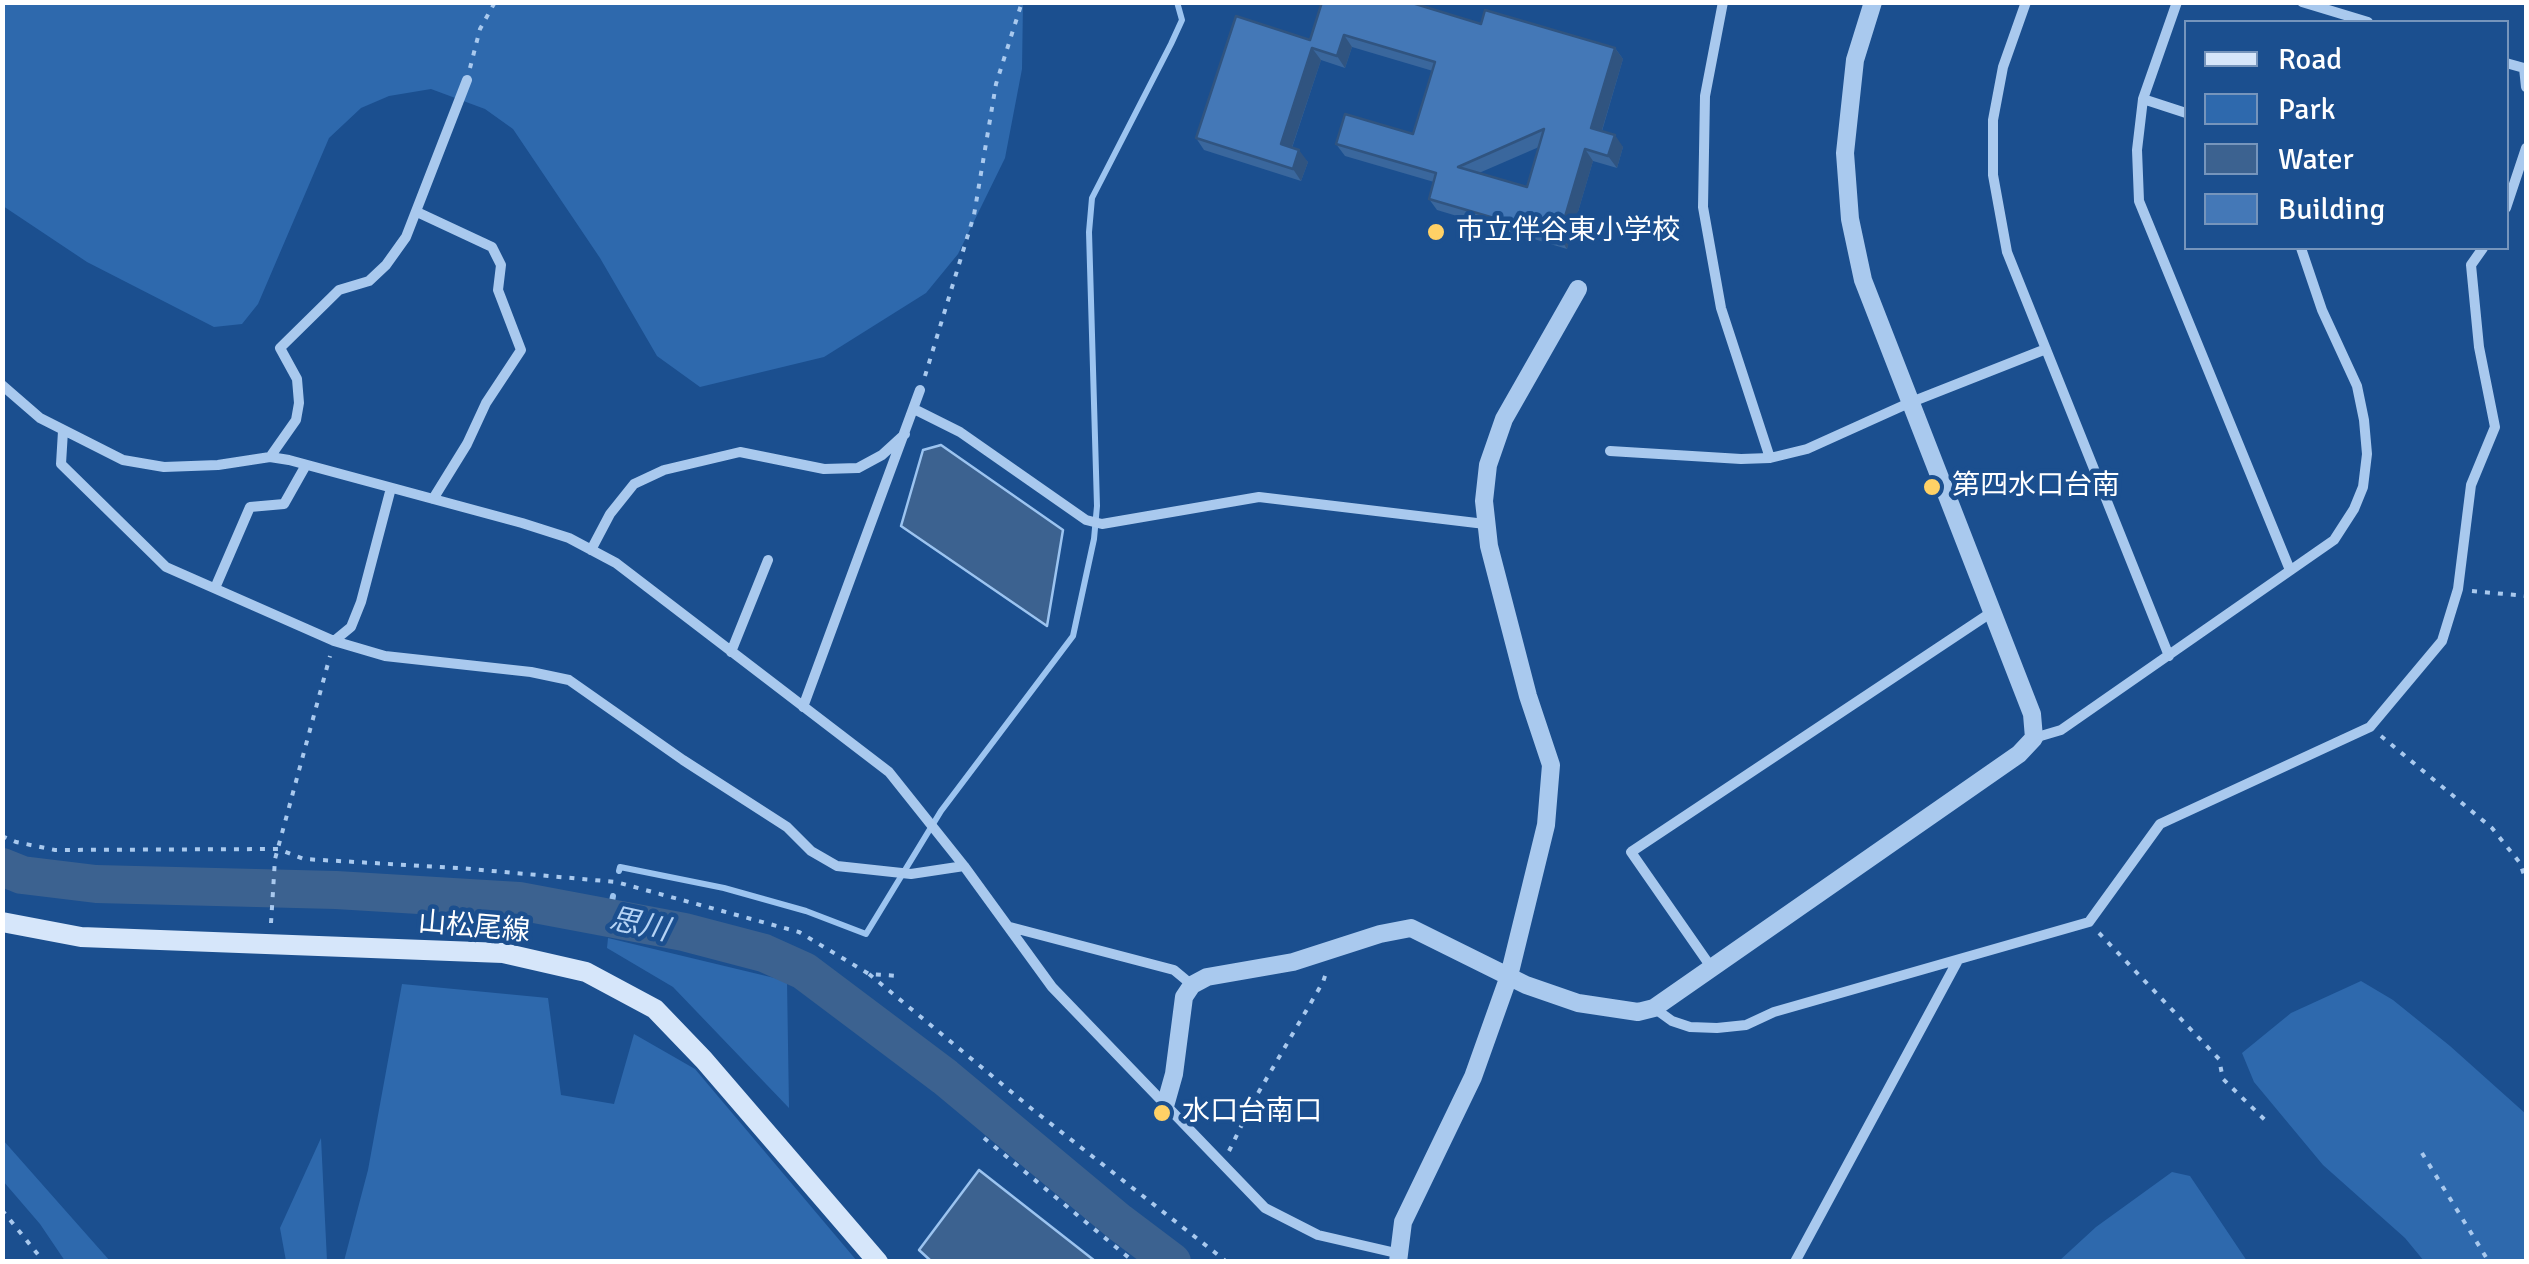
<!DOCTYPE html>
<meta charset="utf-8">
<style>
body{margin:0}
#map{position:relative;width:2529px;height:1264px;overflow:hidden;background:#1b4f8f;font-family:Signika,sans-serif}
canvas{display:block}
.frame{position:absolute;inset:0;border:5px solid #fff;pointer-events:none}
.legend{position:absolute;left:2184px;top:20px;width:325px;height:230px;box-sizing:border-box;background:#1b4f8f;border:2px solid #7695bc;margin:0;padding:12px 18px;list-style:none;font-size:30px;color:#fff}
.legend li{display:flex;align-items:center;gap:20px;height:50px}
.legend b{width:50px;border:2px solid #7695bc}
</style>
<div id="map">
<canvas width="2529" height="1264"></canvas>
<div class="frame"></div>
<ul class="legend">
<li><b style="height:12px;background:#d6e6fa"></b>Road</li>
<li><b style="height:28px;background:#2e69ad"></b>Park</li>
<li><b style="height:28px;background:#3c6290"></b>Water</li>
<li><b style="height:28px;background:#4478b7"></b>Building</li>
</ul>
</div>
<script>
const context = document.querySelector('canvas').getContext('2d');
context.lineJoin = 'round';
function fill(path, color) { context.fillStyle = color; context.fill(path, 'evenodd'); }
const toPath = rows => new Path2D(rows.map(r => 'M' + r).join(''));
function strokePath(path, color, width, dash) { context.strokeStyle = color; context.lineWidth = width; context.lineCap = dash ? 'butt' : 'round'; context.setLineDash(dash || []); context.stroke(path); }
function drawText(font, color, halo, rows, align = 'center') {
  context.font = font + ' Signika,"Noto Sans JP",sans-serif'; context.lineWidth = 9; context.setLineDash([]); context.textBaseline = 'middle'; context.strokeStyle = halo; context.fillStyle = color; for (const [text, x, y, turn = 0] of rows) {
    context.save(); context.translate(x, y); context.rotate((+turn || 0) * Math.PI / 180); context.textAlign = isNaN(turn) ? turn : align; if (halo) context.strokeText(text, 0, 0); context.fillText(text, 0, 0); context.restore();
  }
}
const green = toPath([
 [2,3,1023,3,1022,69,1005,158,958,254,926,293,824,357,700,387,657,356,600,258,513,129,485,109,431,89,389,96,361,108,329,138,258,304,242,324,214,327,87,262,3,206],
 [608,938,787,981,789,1108,673,987,607,948],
 [2361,981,2393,1000,2450,1046,2526,1114,2526,1261,2424,1261,2405,1238,2323,1165,2254,1082,2242,1053,2291,1013],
 [402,984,548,998,561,1095,614,1104,634,1034,695,1069,857,1261,344,1261,368,1170],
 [321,1138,327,1261,286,1261,280,1228],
 [3,1140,110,1261,65,1261,40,1224,3,1181],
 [2172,1172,2190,1176,2247,1261,2059,1261,2096,1227]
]);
const water = toPath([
 [941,445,1063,530,1047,626,901,526,923,450,941,445],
 [979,1170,1095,1261,931,1261,919,1250,979,1170]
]);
const stream = toPath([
 [619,871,620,867,724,888,806,911,866,934,941,811,1073,636,1094,539,1097,506,1089,232,1092,198,1171,44,1182,20,1177,2],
 [609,918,613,896]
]);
const river = toPath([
 [2,867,22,875,96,884,336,890,519,901,684,932,764,953,804,971,945,1077,1119,1222,1172,1262]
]);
const path = toPath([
 [470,68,480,29,495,2],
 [925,376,974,215,996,84,1022,2],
 [2472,591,2526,596],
 [2381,736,2492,828,2520,863,2526,881],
 [2,836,16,842,55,850,278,849,304,859,459,868,616,882,799,932,869,974,899,976],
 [271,923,275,859,330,656],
 [2099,933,2219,1059,2223,1079,2269,1124],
 [869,974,1032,1109,1227,1262],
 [984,1138,1134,1262],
 [1229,1151,1254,1100,1323,982,1327,970],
 [2422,1153,2489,1262],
 [2,1210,44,1262]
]);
const minor = toPath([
 [1723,2,1705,96,1703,207,1721,308,1770,458],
 [2026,2,2003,67,1993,120,1993,175,2007,252,2169,656],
 [2177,2,2143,99,2137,150,2139,201,2290,570],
 [2302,2,2368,22],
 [2506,63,2524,68,2526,87],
 [2143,99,2186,113],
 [2506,208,2526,148],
 [417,212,492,247,501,265,498,290,521,350,486,403,467,444,433,499],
 [2,385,40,418,123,460,164,467,218,465,270,457,289,460,522,523,569,538,616,563,889,772,964,866,1052,987,1265,1208,1318,1235,1396,1253],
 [914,409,960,432,1086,520,1102,524,1259,497,1485,524],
 [63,431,61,464,166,567,334,641,385,656,531,672,569,680,683,760,787,827,811,851,837,866,911,874,964,866],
 [1610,451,1741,459,1770,458,1807,449,1909,403,2046,349],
 [270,457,296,420,299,403,297,379,280,348,339,290,369,281,386,265,406,237,467,80],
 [591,550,610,514,634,484,664,470,740,452,824,469,858,468,882,455,905,434],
 [215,588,250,507,284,504,306,465],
 [334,641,351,627,361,602,391,488],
 [731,652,768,560],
 [803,707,920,390],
 [2034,738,2061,730,2334,540,2354,509,2363,487,2367,454,2364,420,2357,386,2322,310,2301,248],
 [1010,927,1174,970,1192,985],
 [1711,967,1631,852,1992,612],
 [1654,1008,1672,1021,1690,1027,1717,1028,1746,1025,1774,1012,2089,922,2160,824,2370,727,2442,641,2458,589,2471,485,2495,427,2479,347,2471,265,2483,248],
 [1795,1262,1957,962]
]);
const tertiary = toPath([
 [1165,1106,1174,1074,1184,997,1192,985,1207,977,1293,962,1380,934,1411,928,1526,985,1578,1003,1638,1012,1654,1008,2019,754,2034,738,2032,714,1863,280,1850,219,1845,153,1855,60,1873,2],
 [1398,1262,1403,1222,1473,1077,1509,976,1546,825,1551,765,1528,696,1489,546,1484,501,1488,465,1504,419,1578,289]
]);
const secondary = toPath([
 [2,922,81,937,503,953,586,972,655,1009,704,1060,878,1262]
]);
const wall = toPath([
 [1322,2,1481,24,1615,48,1623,59,1602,131,1623,147,1617,168,1593,161,1567,249,1437,210,1429,199,1434,182,1345,156,1336,144,1413,134,1433,71,1352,47,1345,68,1321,60,1292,148,1308,162,1301,181,1204,150,1196,138,1310,40],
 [1539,147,1527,187,1479,173]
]);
const shadedWall = toPath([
 [1344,35,1352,47,1345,68,1337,56],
 [1312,48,1321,60,1289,156,1281,144],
 [1615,48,1623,59,1599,140,1591,128],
 [1615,135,1623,147,1617,168,1608,156],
 [1585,149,1593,161,1567,249,1559,237],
 [1299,150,1308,162,1301,181,1293,169]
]);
const building = toPath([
 [1322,2,1409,2,1481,24,1485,10,1615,48,1591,128,1615,135,1608,156,1585,149,1559,237,1429,199,1436,173,1336,144,1345,114,1413,134,1435,62,1344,35,1337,56,1312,48,1281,144,1299,150,1293,169,1196,138,1236,16,1310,40,1322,2],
 [1544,129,1527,187,1458,167,1544,129]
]);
const markers = [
 [1436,232,10,"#ffd166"],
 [1932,487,10,"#ffd166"],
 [1162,1113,10,"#ffd166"]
];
const poiNames = [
 ["市立伴谷東小学校",1456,232],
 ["第四水口台南",1952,487],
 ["水口台南口",1182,1113]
];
const streetNames = [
 ["山松尾線",474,928,5]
];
const waterNames = [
 ["思川",639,926,12]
];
fill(green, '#2e69ad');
fill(water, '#3c6290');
strokePath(water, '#9cc4f0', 2.5);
strokePath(stream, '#9cc4f0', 6);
strokePath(river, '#3c6290', 38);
strokePath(path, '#a9c9ee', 4, [5, 8]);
strokePath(minor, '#a9c9ee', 10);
strokePath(tertiary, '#a9c9ee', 18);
strokePath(secondary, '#d6e6fa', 20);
fill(wall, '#3a679d');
fill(shadedWall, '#305480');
fill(building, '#4478b7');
strokePath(building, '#305480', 2.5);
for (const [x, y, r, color] of markers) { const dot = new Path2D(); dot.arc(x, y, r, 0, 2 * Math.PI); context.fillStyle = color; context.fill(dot); strokePath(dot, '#1b4f8f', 4); }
drawText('28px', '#fff', '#1b4f8f', poiNames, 'left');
drawText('28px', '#fff', '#1b4f8f', streetNames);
drawText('italic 30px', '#b5d3f5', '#1b4f8f', waterNames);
</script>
